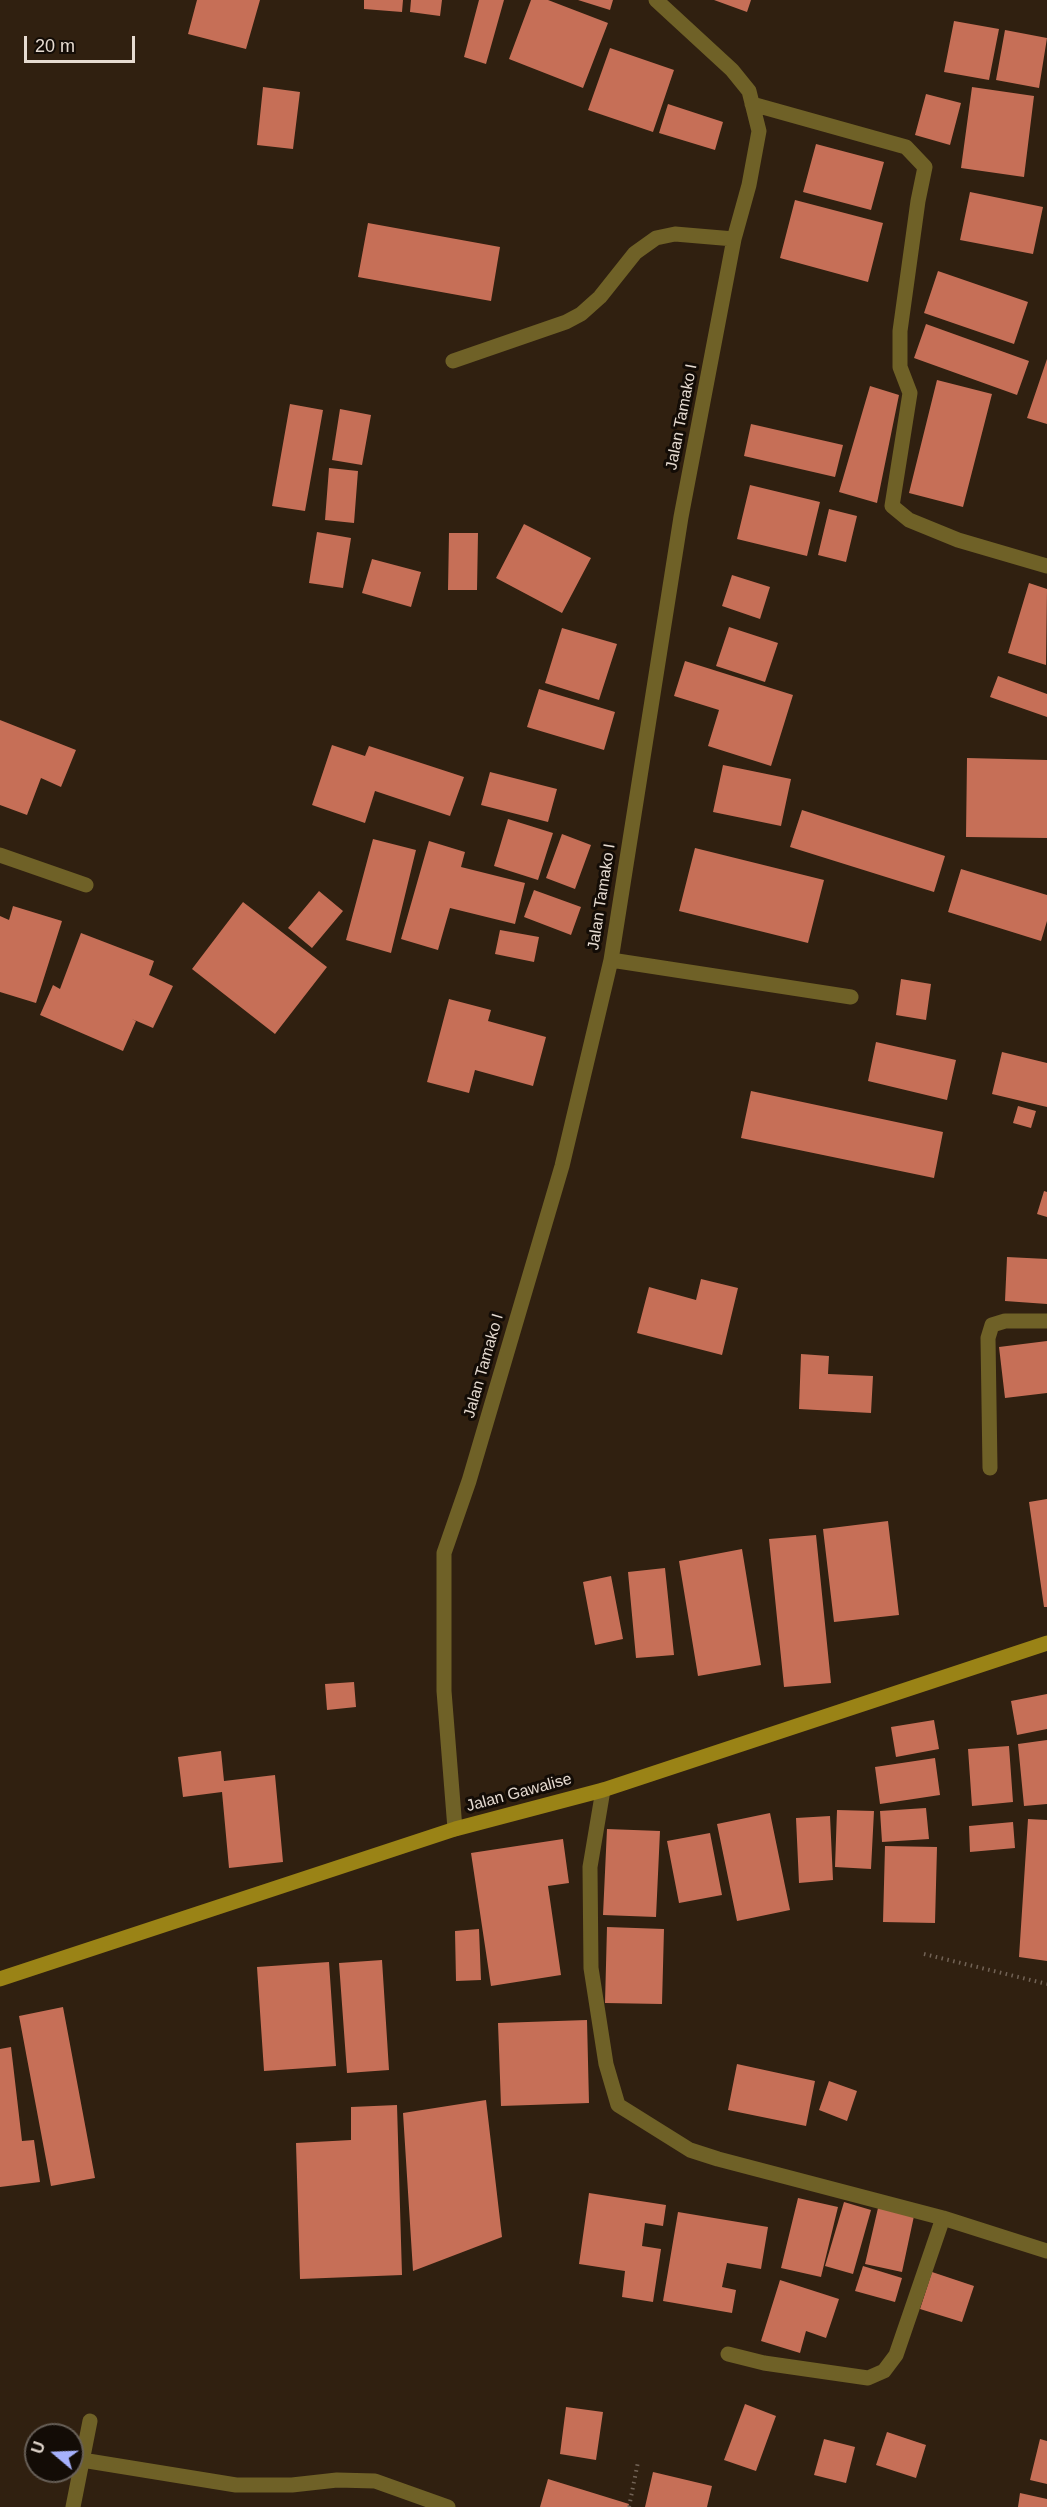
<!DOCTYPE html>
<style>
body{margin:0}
#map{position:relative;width:1047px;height:2507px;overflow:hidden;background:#302010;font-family:Arial,sans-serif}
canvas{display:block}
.north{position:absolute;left:24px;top:2423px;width:60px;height:60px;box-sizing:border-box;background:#130c06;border:2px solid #675f57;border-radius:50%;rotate:289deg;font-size:16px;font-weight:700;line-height:24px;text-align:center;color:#e6dbd1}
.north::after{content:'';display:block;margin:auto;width:21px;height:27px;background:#a6b1fc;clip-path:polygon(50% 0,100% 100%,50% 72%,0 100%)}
.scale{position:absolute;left:24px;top:36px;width:111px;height:27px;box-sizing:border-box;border:3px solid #e6dbd1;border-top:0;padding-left:8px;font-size:18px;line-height:21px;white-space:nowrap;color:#e6dbd1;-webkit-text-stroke:4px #130c06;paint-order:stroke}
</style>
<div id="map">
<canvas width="1047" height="2507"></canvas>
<div class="north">U</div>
<div class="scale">20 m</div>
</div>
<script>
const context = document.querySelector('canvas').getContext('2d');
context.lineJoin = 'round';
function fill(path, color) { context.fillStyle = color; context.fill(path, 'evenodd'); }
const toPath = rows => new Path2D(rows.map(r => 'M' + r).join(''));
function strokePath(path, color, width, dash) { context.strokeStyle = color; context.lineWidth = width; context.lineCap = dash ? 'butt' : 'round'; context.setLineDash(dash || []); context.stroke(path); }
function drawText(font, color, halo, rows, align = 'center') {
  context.font = font + ' Arial,sans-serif'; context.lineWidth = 6; context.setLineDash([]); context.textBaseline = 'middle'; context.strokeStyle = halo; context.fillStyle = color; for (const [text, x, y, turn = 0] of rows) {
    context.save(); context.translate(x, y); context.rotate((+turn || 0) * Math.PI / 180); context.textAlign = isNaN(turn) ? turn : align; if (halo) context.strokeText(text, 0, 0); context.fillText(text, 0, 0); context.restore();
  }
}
const building = toPath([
 [197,0,260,0,246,49,188,34],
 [364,0,403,0,402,12,364,9],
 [411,0,442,0,440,16,410,12],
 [479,0,504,0,486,64,464,57],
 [531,0,548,0,608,23,583,88,509,59],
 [578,0,613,0,610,10],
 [714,0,751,0,747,12],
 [954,21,999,29,989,80,944,72],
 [1005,30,1047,38,1039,88,996,80],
 [610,48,674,70,653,132,588,110],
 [263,87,300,92,293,149,257,145],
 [972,87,1034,96,1024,177,961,168],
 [926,94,961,103,950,145,915,135],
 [668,104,723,122,715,150,659,133],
 [816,144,884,162,871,210,803,192],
 [970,192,1043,207,1033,254,960,240],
 [795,200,883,223,868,282,780,258],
 [368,223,500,247,491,301,358,277],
 [938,271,1028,302,1014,344,924,313],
 [926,324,1029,361,1017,395,914,358],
 [1047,359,1047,424,1027,418],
 [937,380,992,394,963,507,909,493],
 [870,386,899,395,877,503,839,492],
 [290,404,323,410,305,511,272,506],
 [340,409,371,415,362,465,332,460],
 [751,424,843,445,835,477,744,456],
 [329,468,358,471,354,523,325,520],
 [750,485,820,502,807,556,737,539],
 [829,509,857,516,846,562,818,555],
 [524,524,591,558,562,613,496,578],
 [317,532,351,538,343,588,309,583],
 [449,533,478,533,477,590,448,590],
 [372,559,421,572,411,607,362,593],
 [732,575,770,587,760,619,722,606],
 [1029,583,1047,589,1046,665,1008,653],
 [729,627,778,643,765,682,716,666],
 [562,628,617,644,599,700,545,683],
 [685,661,793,695,771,766,708,746,719,710,674,696],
 [998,676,1047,694,1047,717,990,697],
 [539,689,615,712,604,750,527,727],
 [0,720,76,750,61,787,41,778,27,815,0,805],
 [332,745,365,756,369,746,464,777,450,816,375,791,365,823,312,805],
 [967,758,1047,760,1047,838,966,837],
 [723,765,791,779,781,826,713,812],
 [490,772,557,789,548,822,481,805],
 [802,810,945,856,934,892,790,847],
 [508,819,553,833,538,880,494,866],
 [562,834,591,845,575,889,546,878],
 [373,839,416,850,391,953,346,940],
 [429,841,465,852,461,867,525,883,515,924,450,908,438,950,401,939],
 [695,848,824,880,808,943,679,911],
 [961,869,1047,895,1047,921,1041,941,948,912],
 [534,890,581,907,571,935,524,917],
 [319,891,343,911,312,948,288,928],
 [243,902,327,967,275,1034,192,969],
 [13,906,62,921,36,1003,0,992,0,916,9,920],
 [500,930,539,937,534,962,495,954],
 [81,933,154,961,149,975,173,986,153,1028,132,1019,136,1021,123,1051,40,1015,53,985,60,989],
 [901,979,931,984,926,1020,896,1015],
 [449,999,491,1010,488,1021,546,1037,533,1086,475,1070,469,1093,427,1082],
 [876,1042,956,1060,947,1100,868,1081],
 [1002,1052,1047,1063,1047,1107,992,1094],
 [751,1091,943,1132,934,1178,741,1138],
 [1018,1106,1036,1111,1031,1128,1013,1123],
 [1044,1191,1047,1192,1047,1217,1037,1214],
 [1007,1257,1047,1259,1047,1304,1005,1301],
 [701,1279,738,1288,722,1355,637,1333,649,1287,696,1300],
 [1047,1341,1047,1393,1005,1398,999,1347],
 [801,1354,829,1356,828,1374,873,1376,871,1413,799,1409],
 [1047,1499,1047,1607,1044,1607,1029,1502],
 [888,1521,899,1615,834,1622,823,1529],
 [816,1535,831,1683,784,1687,769,1539],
 [742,1549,761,1665,698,1676,679,1561],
 [665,1568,674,1655,636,1658,628,1572],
 [611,1576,623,1639,595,1645,583,1582],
 [354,1682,356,1707,327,1710,325,1684],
 [1047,1694,1047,1729,1017,1735,1011,1701],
 [934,1720,939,1749,896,1757,891,1727],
 [1047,1740,1047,1804,1024,1806,1018,1744],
 [1009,1746,1013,1802,972,1806,968,1749],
 [221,1751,224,1781,275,1775,283,1862,229,1868,222,1792,183,1797,178,1757],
 [935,1758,940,1795,880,1804,875,1767],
 [926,1808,929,1839,882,1842,880,1811],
 [837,1810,874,1811,871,1869,835,1867],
 [770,1813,790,1910,737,1921,717,1824],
 [830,1816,833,1880,799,1883,796,1818],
 [1028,1819,1047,1820,1047,1961,1019,1957],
 [1013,1822,1015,1848,970,1852,969,1826],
 [607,1829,660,1831,656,1917,603,1915],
 [710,1833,722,1895,679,1903,667,1841],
 [563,1839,569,1883,548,1886,561,1975,491,1986,471,1853],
 [885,1846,937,1847,935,1923,883,1922],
 [607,1927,664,1929,662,2004,605,2003],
 [479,1929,481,1980,456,1981,455,1931],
 [382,1960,389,2070,347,2073,339,1963],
 [329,1962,336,2066,264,2071,257,1967],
 [63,2007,95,2178,51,2186,19,2016],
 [587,2020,589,2103,501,2106,498,2023],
 [11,2047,22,2141,34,2140,40,2182,0,2187,0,2049],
 [737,2064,815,2081,806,2126,728,2110],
 [829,2081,857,2091,847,2121,819,2110],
 [486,2100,502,2237,413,2271,403,2113],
 [397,2105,402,2275,300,2279,296,2143,351,2140,351,2107],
 [589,2193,666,2205,663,2226,645,2223,642,2246,661,2249,653,2302,622,2297,625,2271,579,2264],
 [798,2198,838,2207,821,2277,781,2268],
 [844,2202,871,2210,853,2274,825,2266],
 [878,2208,914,2216,902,2272,865,2264],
 [678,2212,768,2227,761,2269,727,2263,722,2287,736,2290,732,2313,663,2301],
 [863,2266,902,2278,895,2302,855,2291],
 [932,2272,974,2286,962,2322,920,2309],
 [780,2280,839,2299,826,2338,806,2331,800,2353,761,2341],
 [745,2404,776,2416,756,2471,724,2460],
 [566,2407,603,2412,596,2460,560,2454],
 [887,2432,926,2445,916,2478,876,2465],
 [824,2439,855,2447,846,2483,814,2475],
 [1040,2439,1047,2441,1047,2484,1030,2480],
 [653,2472,712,2486,707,2507,645,2507],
 [548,2479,629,2504,628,2507,540,2507],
 [1020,2493,1047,2499,1047,2507,1018,2507]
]);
const path = toPath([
 [924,1954,1047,1984],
 [629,2507,638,2462]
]);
const lane = toPath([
 [990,1468,988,1338,992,1325,1005,1321,1047,1321]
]);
const street = toPath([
 [752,104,906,147,925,167,918,201,900,331,900,367,910,393,892,506,909,520,958,540,1047,566],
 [453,361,566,322,581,314,600,297,635,253,656,238,675,234,734,239],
 [0,855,86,885],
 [611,960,851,997],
 [603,1790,590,1867,591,1968,606,2064,618,2105,690,2150,718,2159,943,2218,1047,2251],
 [455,1829,444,1691,444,1553,469,1481,562,1166,611,960,681,517,734,239,749,185,759,131,749,91,732,70,656,0],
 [728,2354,764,2363,868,2378,884,2371,896,2355,943,2218],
 [82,2460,236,2485,292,2485,337,2480,375,2481,448,2507],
 [73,2507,90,2421]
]);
const secondary = toPath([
 [0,1979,455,1829,603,1790,1047,1643]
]);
const streetNames = [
 ["Jalan Tamako I",682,417,-79],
 ["Jalan Tamako I",602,897,-81],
 ["Jalan Tamako I",484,1366,-74],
 ["Jalan Gawalise",519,1793,-15]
];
fill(building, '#c66f57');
strokePath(path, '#726356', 4, [1.5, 4.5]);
strokePath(lane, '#6f6127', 15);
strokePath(street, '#6f6127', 15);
strokePath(secondary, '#9a8316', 15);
drawText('16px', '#e6dbd1', '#130c06', streetNames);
</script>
